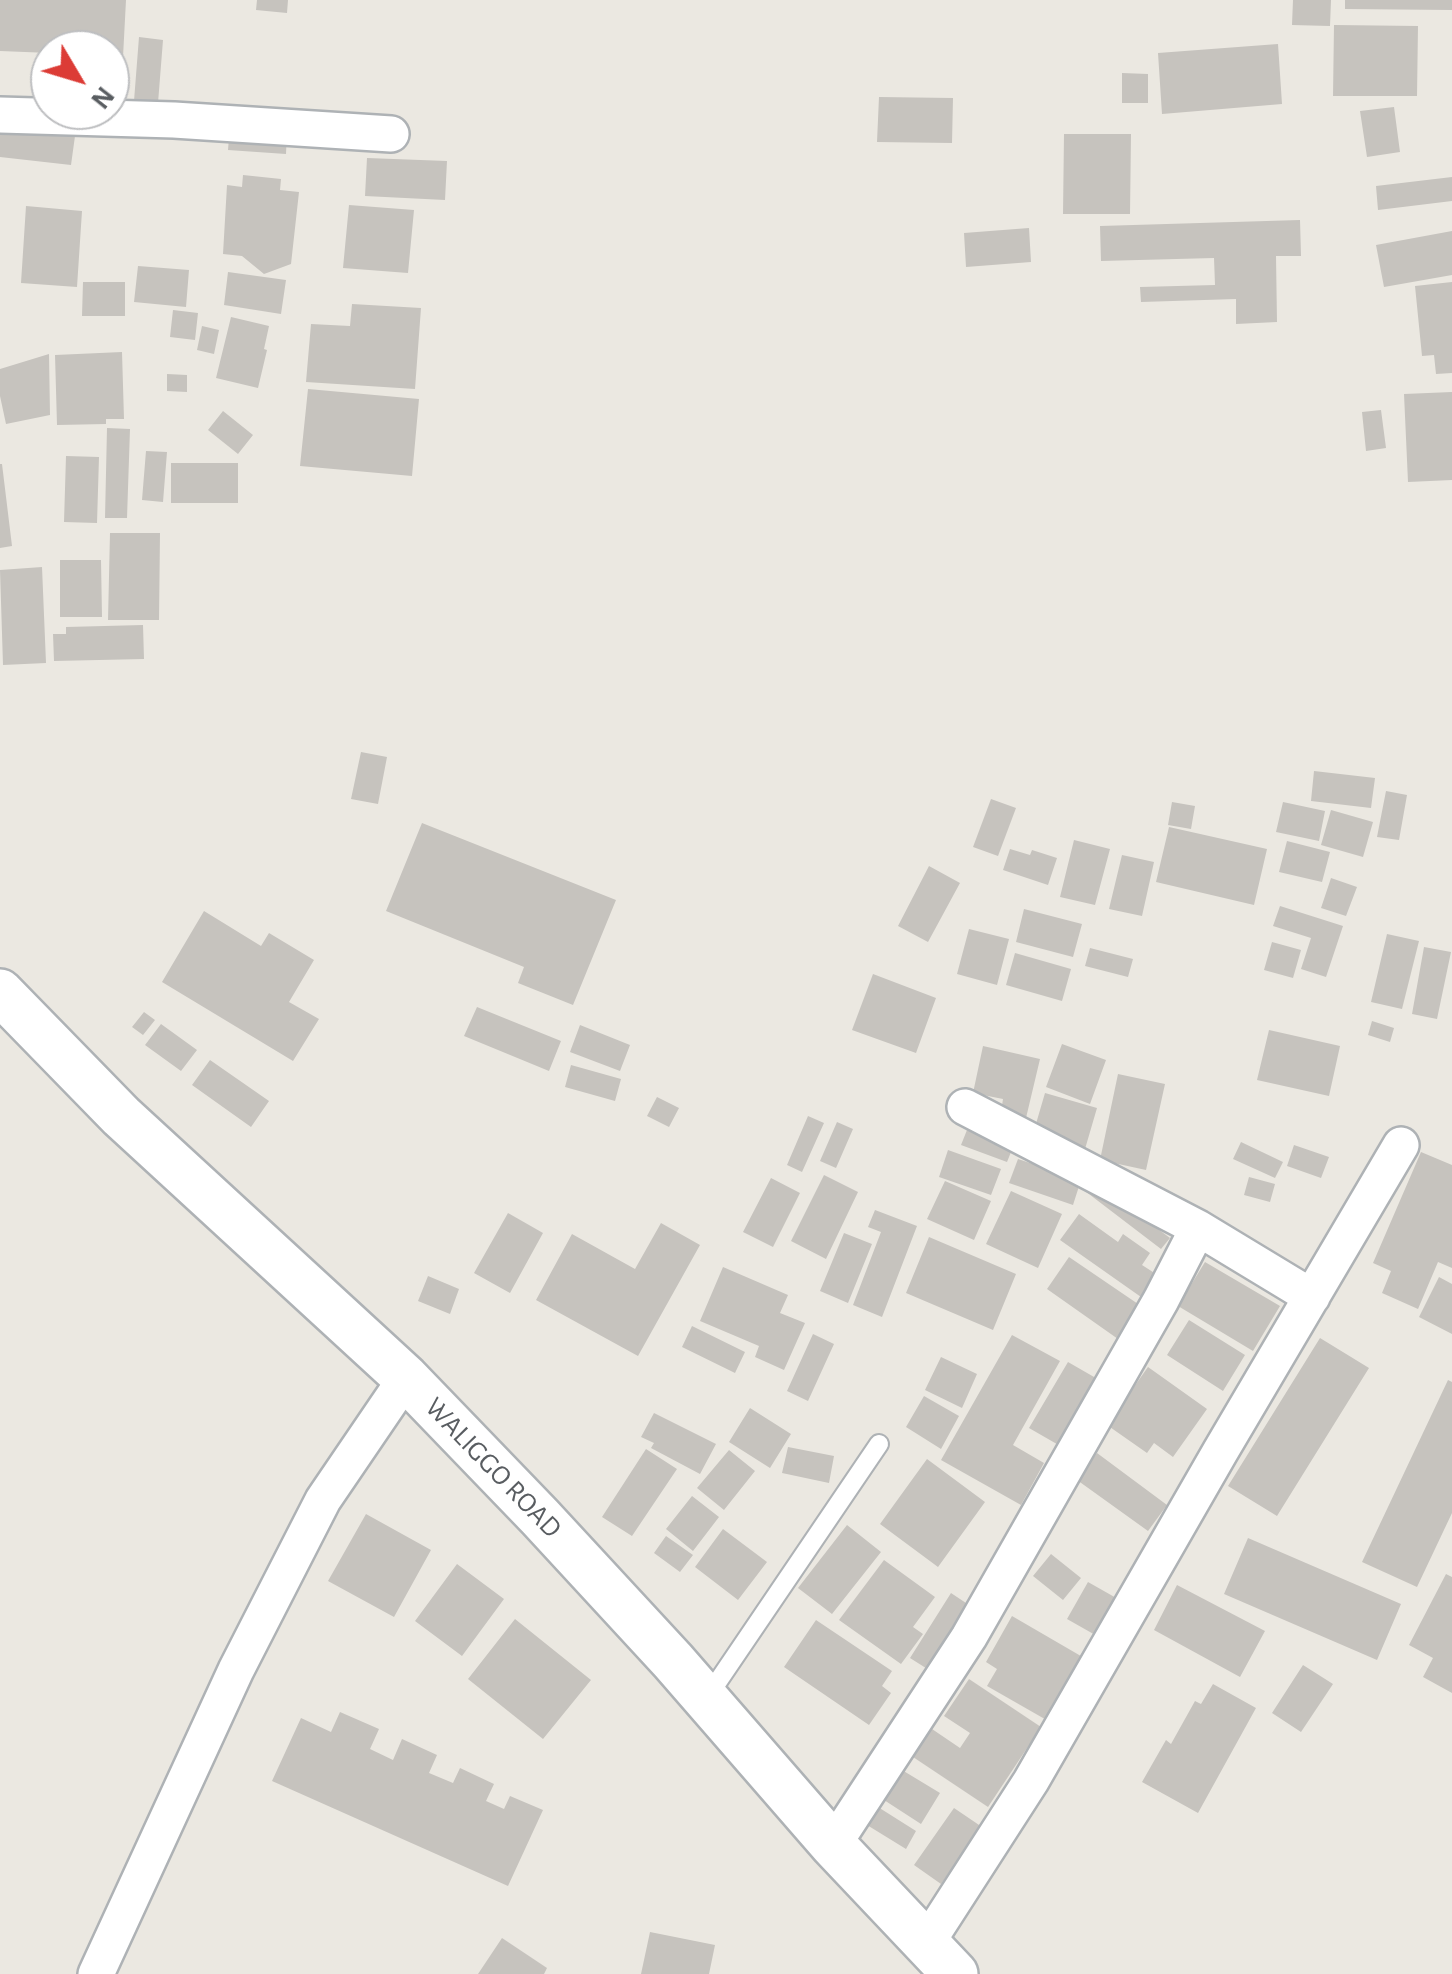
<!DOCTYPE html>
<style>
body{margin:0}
#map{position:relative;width:1452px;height:1974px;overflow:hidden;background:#ebe8e1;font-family:"Alegreya Sans",sans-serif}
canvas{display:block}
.north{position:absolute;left:30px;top:30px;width:100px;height:100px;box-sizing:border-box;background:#fff;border:2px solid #bdbec0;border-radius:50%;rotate:128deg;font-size:28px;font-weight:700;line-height:40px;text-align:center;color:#595d61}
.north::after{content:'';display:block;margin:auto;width:35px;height:45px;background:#dc3c36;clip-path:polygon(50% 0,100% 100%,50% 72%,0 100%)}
</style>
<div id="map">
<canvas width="1452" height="1974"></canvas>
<div class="north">N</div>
</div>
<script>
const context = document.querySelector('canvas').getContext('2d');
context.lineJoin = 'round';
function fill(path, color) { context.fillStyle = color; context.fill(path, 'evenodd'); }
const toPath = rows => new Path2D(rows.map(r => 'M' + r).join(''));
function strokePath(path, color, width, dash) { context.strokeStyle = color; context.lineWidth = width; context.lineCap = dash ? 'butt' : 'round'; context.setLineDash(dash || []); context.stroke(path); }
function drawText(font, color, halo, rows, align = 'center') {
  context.font = font + ' "Alegreya Sans",sans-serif'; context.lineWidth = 8; context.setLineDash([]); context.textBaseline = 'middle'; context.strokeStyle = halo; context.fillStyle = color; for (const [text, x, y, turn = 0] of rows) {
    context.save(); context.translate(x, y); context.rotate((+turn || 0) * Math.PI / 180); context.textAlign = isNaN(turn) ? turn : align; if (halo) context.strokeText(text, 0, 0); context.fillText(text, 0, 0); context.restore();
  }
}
const building = toPath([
 [0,0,126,0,123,57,110,57,110,50,50,50,50,53,0,51],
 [257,0,288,0,287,13,256,10],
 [1293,0,1331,0,1330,26,1292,25],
 [1345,0,1452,0,1452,10,1345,9],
 [1334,25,1418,26,1417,96,1333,96],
 [139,37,163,40,158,103,134,101],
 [1278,44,1282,104,1162,114,1158,53],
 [1122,73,1148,74,1148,103,1122,103],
 [879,97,953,98,952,143,877,142],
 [1394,107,1400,152,1367,157,1360,111],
 [230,126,287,130,286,154,228,150],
 [0,127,75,136,71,165,0,157],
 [1064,134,1131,134,1130,214,1063,214],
 [367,158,447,161,445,200,365,196],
 [243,175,281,179,280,190,299,192,291,264,264,274,242,256,223,254,227,185,242,187],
 [1452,177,1452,201,1378,210,1376,186],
 [349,205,414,210,408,273,343,268],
 [26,206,82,211,77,287,21,283],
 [1300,220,1301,256,1276,256,1277,322,1236,324,1236,299,1141,302,1140,287,1215,285,1214,258,1101,261,1100,226],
 [1029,228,1031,262,966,267,964,233],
 [1452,231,1452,275,1384,287,1376,245],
 [138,266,189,270,186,307,134,302],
 [228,272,286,280,281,314,224,305],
 [83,282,125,282,125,316,82,316],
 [1452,282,1452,373,1436,374,1434,355,1422,356,1415,286],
 [352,304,421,308,415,389,306,382,311,324,350,326],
 [173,310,198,313,195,340,170,337],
 [231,317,269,326,264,349,267,350,258,388,216,378],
 [202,326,219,330,214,354,197,350],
 [122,352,124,419,106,419,106,424,57,425,55,355],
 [49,354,50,415,6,424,0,396,0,369],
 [167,374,187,375,187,392,167,391],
 [308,389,419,399,412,476,300,466],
 [1452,392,1452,480,1408,482,1404,394],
 [1381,410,1386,448,1366,451,1362,412],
 [223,411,253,435,238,454,208,430],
 [107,428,130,429,127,518,105,518],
 [146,451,167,452,163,502,142,500],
 [66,456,99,457,97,523,64,522],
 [171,463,238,463,238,503,171,503],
 [0,464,2,464,12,546,0,548],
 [110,533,160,533,159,620,108,620],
 [60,560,101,560,102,617,60,617],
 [42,567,46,663,3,665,0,570],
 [143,625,144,659,54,661,53,634,66,634,66,627],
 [361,752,387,757,378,804,351,799],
 [1314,771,1375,778,1371,808,1311,801],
 [1386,791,1407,795,1399,840,1377,837],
 [991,799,1016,808,998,856,973,847],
 [1172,802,1195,806,1191,829,1168,825],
 [1283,802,1325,811,1319,841,1276,832],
 [1331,810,1373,822,1363,857,1321,845],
 [422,823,616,900,573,1005,518,983,524,967,386,911],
 [1169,827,1267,849,1254,905,1156,882],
 [1074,840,1110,849,1095,905,1060,897],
 [1287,841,1330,852,1322,882,1279,872],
 [1010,849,1030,855,1032,850,1057,858,1048,885,1003,870],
 [1122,855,1154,862,1142,916,1109,909],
 [929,866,960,883,928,942,898,926],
 [1331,878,1357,887,1346,916,1321,908],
 [1280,906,1343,926,1326,977,1301,969,1311,938,1273,926],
 [1024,909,1082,924,1073,957,1016,942],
 [204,911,261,946,269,933,314,960,289,1002,319,1019,293,1061,162,982],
 [969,929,1009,939,997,985,957,974],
 [1387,934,1419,941,1402,1009,1371,1002],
 [1272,942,1301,950,1293,978,1264,970],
 [1424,947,1451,952,1437,1019,1412,1014],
 [1090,948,1133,959,1128,977,1085,966],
 [1015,953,1071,969,1062,1001,1006,985],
 [873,974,936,998,916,1053,852,1030],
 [477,1007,561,1041,549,1071,464,1036],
 [144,1012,155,1020,143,1035,132,1027],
 [1372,1021,1394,1028,1390,1042,1368,1035],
 [161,1024,197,1050,181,1071,145,1045],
 [580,1025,630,1045,620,1071,570,1052],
 [1269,1030,1340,1046,1329,1096,1257,1080],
 [1062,1044,1106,1060,1090,1104,1046,1087],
 [983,1046,1040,1059,1026,1118,1001,1112,1003,1099,973,1093],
 [210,1060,269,1101,251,1127,192,1085],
 [571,1065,621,1079,615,1101,565,1087],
 [1118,1074,1165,1084,1146,1170,1100,1160],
 [1045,1093,1097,1108,1085,1149,1033,1134],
 [657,1097,679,1108,669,1127,647,1116],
 [808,1116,824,1123,802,1172,787,1165],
 [837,1122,853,1129,836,1168,820,1161],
 [967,1130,1013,1147,1007,1162,961,1145],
 [1241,1142,1283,1162,1275,1178,1233,1159],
 [1294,1145,1329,1157,1321,1178,1287,1166],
 [948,1150,1001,1169,991,1195,939,1177],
 [1421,1152,1452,1165,1452,1268,1438,1262,1418,1309,1382,1293,1391,1271,1373,1263],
 [1018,1159,1081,1180,1073,1205,1009,1183],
 [824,1175,858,1192,826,1259,791,1241],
 [1249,1177,1275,1184,1270,1202,1244,1195],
 [771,1178,800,1193,773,1247,743,1232],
 [945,1181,991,1201,974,1240,927,1219],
 [1094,1181,1170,1238,1161,1249,1085,1191],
 [1011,1191,1062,1214,1038,1268,986,1244],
 [875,1210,917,1226,882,1317,853,1305,881,1232,868,1227],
 [508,1213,543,1233,510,1293,474,1273],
 [1079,1214,1118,1242,1123,1234,1150,1253,1142,1265,1156,1274,1141,1297,1060,1240],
 [661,1223,700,1245,638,1356,536,1300,572,1234,635,1269],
 [844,1233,872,1244,848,1303,820,1291],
 [929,1237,1016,1274,993,1330,906,1293],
 [1069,1257,1141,1306,1118,1339,1047,1289],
 [1205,1262,1280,1306,1253,1351,1178,1306],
 [723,1267,788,1295,780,1313,805,1323,784,1370,755,1357,759,1346,700,1321],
 [428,1276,459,1289,450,1314,418,1301],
 [1439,1277,1452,1284,1452,1334,1419,1317],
 [1189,1320,1245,1355,1223,1391,1167,1355],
 [692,1326,745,1352,735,1373,682,1347],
 [813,1334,834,1344,808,1401,787,1391],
 [1012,1335,1060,1361,1013,1445,1044,1463,1021,1505,941,1460],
 [1320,1338,1369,1368,1277,1516,1228,1486],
 [941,1357,977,1374,962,1408,925,1390],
 [1068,1362,1101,1381,1062,1447,1029,1428],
 [1148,1367,1207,1409,1173,1457,1154,1443,1147,1453,1107,1425],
 [1448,1380,1452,1382,1452,1513,1417,1587,1362,1562],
 [924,1396,959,1416,941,1449,906,1427],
 [750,1408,791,1434,770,1468,729,1442],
 [654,1413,716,1444,700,1474,651,1448,654,1443,641,1437],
 [788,1447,834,1456,829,1483,782,1473],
 [646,1449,677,1469,632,1536,602,1517],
 [729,1450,755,1471,724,1510,697,1488],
 [1097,1453,1167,1505,1148,1531,1077,1480],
 [927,1459,985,1502,938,1567,880,1524],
 [692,1496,719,1517,693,1551,666,1529],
 [366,1514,431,1550,394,1617,328,1581],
 [847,1525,881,1552,832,1614,798,1588],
 [723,1529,767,1562,738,1600,695,1567],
 [666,1536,693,1555,680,1572,654,1553],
 [1248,1538,1401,1604,1377,1660,1224,1594],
 [1051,1554,1081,1578,1063,1600,1033,1576],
 [884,1560,935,1597,913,1627,923,1634,901,1664,839,1620],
 [457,1564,504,1599,462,1656,415,1621],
 [1446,1574,1452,1577,1452,1693,1423,1677,1433,1658,1409,1645],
 [1088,1582,1118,1599,1097,1636,1067,1619],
 [1177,1585,1265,1631,1240,1677,1154,1630],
 [951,1593,969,1605,929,1670,910,1658],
 [1012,1616,1086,1659,1050,1722,987,1686,997,1669,986,1662],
 [515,1619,591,1680,543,1739,468,1679],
 [816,1620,892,1671,882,1686,891,1693,869,1725,784,1667],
 [1303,1665,1333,1684,1301,1732,1272,1713],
 [969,1679,1041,1727,988,1807,913,1757,932,1729,960,1748,970,1733,944,1716],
 [1213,1684,1256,1708,1198,1813,1142,1782,1166,1740,1171,1744,1195,1701,1201,1704],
 [340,1712,379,1729,370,1749,393,1760,402,1739,437,1755,429,1773,453,1783,460,1768,494,1784,486,1801,504,1809,510,1796,543,1810,508,1886,272,1781,301,1718,331,1732],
 [902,1770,940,1793,921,1824,884,1800],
 [878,1807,916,1831,906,1849,867,1825],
 [954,1808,982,1827,941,1884,914,1865],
 [650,1932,715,1945,709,1974,641,1974],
 [502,1938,547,1968,544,1974,478,1974]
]);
const service = toPath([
 [708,1696,879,1444]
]);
const minor = toPath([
 [0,115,174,120,391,134],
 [965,1107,1198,1228,1312,1297],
 [833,1845,969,1637,1161,1300,1198,1228],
 [926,1944,1031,1781,1220,1452,1401,1145],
 [96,1974,236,1670,323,1500,406,1378]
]);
const tertiary = toPath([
 [0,992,121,1116,406,1378,540,1517,673,1661,833,1845,955,1974]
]);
const streetNames = [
 ["WALIGGO ROAD",493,1468,46]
];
fill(building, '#c6c3be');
strokePath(service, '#aeb2b5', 22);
strokePath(minor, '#aeb2b5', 40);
strokePath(tertiary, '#aeb2b5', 50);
strokePath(service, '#fff', 18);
strokePath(minor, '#fff', 35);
strokePath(tertiary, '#fff', 45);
drawText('28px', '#595d61', '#fff', streetNames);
</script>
